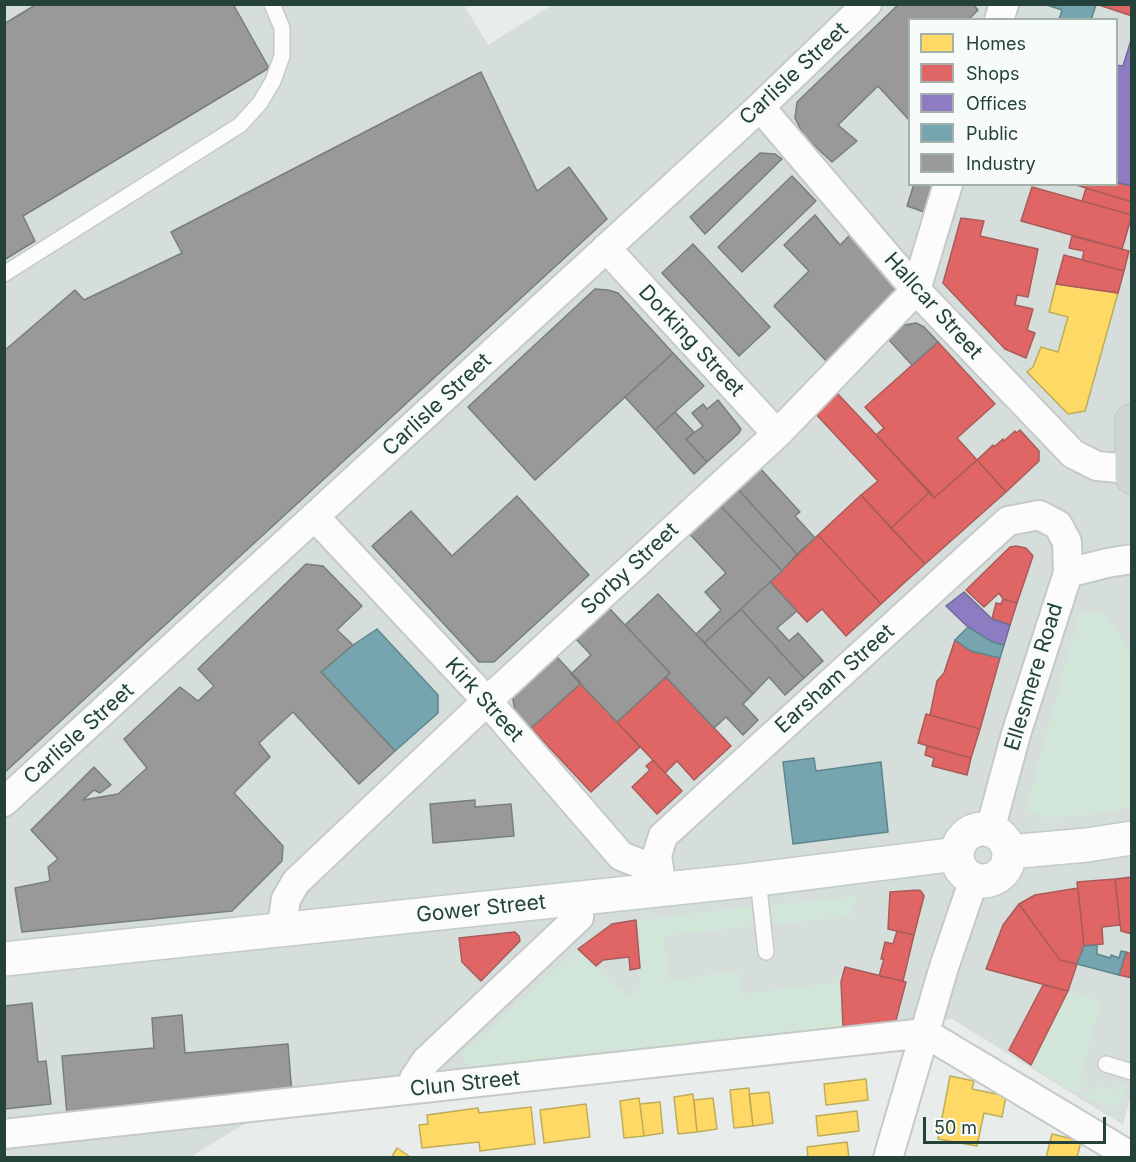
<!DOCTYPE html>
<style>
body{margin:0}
#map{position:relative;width:1136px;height:1162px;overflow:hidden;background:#e8edeb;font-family:Inter,sans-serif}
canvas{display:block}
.frame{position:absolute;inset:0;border:6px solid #24423a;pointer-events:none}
.legend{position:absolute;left:908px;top:18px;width:210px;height:168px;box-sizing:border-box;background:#f7fbf9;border:2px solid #a3b1ad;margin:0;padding:8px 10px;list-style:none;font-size:18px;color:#24423a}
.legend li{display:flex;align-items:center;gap:12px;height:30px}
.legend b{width:30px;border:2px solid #a3b1ad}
.scale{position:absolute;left:923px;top:1117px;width:183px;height:27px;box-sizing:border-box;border:3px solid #24423a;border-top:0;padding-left:8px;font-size:18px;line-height:21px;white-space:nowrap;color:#24423a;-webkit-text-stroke:4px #f7fbf9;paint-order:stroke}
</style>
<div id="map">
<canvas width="1136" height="1162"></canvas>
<div class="frame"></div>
<ul class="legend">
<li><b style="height:16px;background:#ffd966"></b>Homes</li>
<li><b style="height:16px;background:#e06666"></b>Shops</li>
<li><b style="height:16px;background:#8e7cc3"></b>Offices</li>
<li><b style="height:16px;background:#76a5af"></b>Public</li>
<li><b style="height:16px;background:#999"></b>Industry</li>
</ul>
<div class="scale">50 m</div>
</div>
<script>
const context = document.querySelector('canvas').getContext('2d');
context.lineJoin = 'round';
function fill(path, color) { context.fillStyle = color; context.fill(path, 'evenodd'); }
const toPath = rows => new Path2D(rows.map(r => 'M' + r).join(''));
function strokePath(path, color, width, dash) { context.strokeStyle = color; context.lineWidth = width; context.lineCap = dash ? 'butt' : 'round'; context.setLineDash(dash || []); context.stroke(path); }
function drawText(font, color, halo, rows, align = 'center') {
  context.font = font + ' Inter,sans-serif'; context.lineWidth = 6; context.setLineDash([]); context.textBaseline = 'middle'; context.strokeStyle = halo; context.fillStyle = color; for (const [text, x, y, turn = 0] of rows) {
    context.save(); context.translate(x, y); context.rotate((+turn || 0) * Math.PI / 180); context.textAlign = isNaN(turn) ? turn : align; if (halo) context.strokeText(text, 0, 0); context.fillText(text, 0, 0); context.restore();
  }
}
const built = toPath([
 [5,5,464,5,488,45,552,5,1009,5,1004,19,910,20,910,184,1116,184,1116,20,1007,19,1012,5,1131,5,1132,1091,1123,1125,952,1019,292,1095,195,1154,193,1157,5,1158]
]);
const green = toPath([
 [1103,612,1131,652,1131,807,1100,814,1045,818,1028,810,1031,790,1079,614],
 [858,896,849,917,772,924,771,905],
 [752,907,753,926,663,936,669,980,740,971,743,994,841,982,843,1026,478,1069,467,1065,461,1054,578,949,628,996,640,989,636,920],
 [1068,991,1101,1001,1080,1081,1091,1084,1077,1092,1070,1091,1031,1065],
 [1119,1083,1126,1086,1121,1101,1114,1107,1088,1100,1081,1096,1097,1086,1117,1091]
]);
const homes = toPath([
 [1056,284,1118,293,1085,411,1068,414,1027,372,1033,367,1041,347,1058,352,1068,317,1049,312,1056,284],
 [950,1076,974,1081,972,1089,1006,1096,1002,1117,984,1113,977,1146,938,1139,950,1076],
 [866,1079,868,1100,826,1105,824,1084,866,1079],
 [749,1088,753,1126,734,1128,730,1090,749,1088],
 [769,1092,773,1123,753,1126,749,1094,769,1092],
 [693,1094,697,1132,678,1134,674,1097,693,1094],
 [639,1098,644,1136,624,1138,620,1101,639,1098],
 [713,1098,717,1129,697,1132,694,1100,713,1098],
 [660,1102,663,1133,644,1136,640,1104,660,1102],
 [586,1104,590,1137,544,1143,540,1110,586,1104],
 [531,1107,535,1144,480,1151,479,1142,422,1148,419,1125,428,1124,427,1115,478,1108,479,1113,531,1107],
 [857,1111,859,1131,818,1136,816,1116,857,1111],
 [1052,1134,1081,1141,1077,1158,1046,1158,1052,1134],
 [847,1142,849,1158,808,1158,807,1147,847,1142],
 [397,1148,412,1158,391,1158,397,1148]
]);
const shops = toPath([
 [1132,4,1132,16,1096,4,1132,4],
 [1116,182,1132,186,1132,202,1073,184,1116,184,1116,182],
 [1032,187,1132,215,1122,249,1021,221,1032,187],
 [1086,188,1132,202,1132,215,1082,201,1086,188],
 [961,218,984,221,980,236,1038,249,1028,297,1017,295,1015,305,1033,309,1027,330,1035,333,1026,358,1005,349,943,283,961,218],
 [1072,236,1129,251,1124,271,1082,260,1084,251,1069,248,1072,236],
 [1064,255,1124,271,1118,293,1056,284,1064,255],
 [938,342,995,404,957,438,977,460,934,498,876,435,884,428,865,407,938,342],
 [836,392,930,492,891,528,861,495,878,481,814,412,836,392],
 [1020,430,1039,451,1039,461,1006,492,977,460,993,445,994,447,1003,439,1004,441,1015,431,1016,433,1020,430],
 [977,460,1006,492,925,564,891,528,930,492,934,498,977,460],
 [861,495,925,564,881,604,818,535,861,495],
 [818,535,881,604,846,636,822,609,807,622,770,582,818,535],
 [1016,546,1026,548,1033,556,1017,603,1003,599,999,593,984,607,966,590,1010,547,1016,546],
 [1003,599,1017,603,1010,625,992,619,996,603,1001,604,1003,599],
 [955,640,971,651,1000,658,980,729,930,715,937,681,944,673,955,640],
 [666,677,731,746,694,780,677,761,665,773,617,722,666,677],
 [581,683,640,747,591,792,531,728,581,683],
 [926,714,980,729,971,758,918,743,926,714],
 [927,746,971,758,967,775,932,766,934,758,925,755,927,746],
 [653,760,682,791,657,814,632,787,650,770,646,766,653,760],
 [1132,877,1132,934,1121,931,1115,879,1132,877],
 [1115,879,1120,925,1102,927,1103,944,1084,946,1077,882,1115,879],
 [1078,888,1084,946,1077,964,1060,960,1019,904,1035,895,1078,888],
 [918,890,921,891,924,896,914,935,888,929,890,892,918,890],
 [1019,904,1060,960,1077,964,1068,991,986,969,1003,925,1019,904],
 [636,920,640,968,630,970,629,957,603,960,596,966,578,949,612,924,636,920],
 [897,931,914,935,903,981,879,976,884,959,881,959,885,942,893,944,897,931],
 [515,932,519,936,520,941,481,981,462,962,459,938,515,932],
 [1132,951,1132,978,1119,975,1126,952,1131,954,1132,951],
 [845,967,906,982,895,1024,843,1026,841,982,845,967],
 [1043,985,1068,991,1031,1065,1009,1050,1043,985]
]);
const offices = toPath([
 [1132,37,1132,186,1116,182,1116,65,1123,66,1132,37],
 [964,592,992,619,1010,625,1004,645,992,642,968,627,946,606,964,592]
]);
const public = toPath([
 [1044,4,1096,4,1096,5,1091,20,1059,20,1062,10,1044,4],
 [968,627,992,642,1004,645,1000,658,971,651,955,640,968,627],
 [377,629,438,695,438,713,395,751,321,672,353,645,377,629],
 [814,758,816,771,881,762,888,832,793,844,783,762,814,758],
 [1097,945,1097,954,1110,958,1111,955,1119,958,1121,951,1126,952,1119,975,1077,964,1084,946,1097,945]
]);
const industry = toPath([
 [37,4,233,4,269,68,23,216,35,241,4,260,4,24,37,4],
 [899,4,973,4,978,10,968,20,910,20,910,121,878,86,838,125,857,141,832,162,804,136,795,118,797,102,899,4],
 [481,72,537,191,569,167,607,219,4,773,4,351,75,290,84,300,182,253,171,232,481,72],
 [760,153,775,154,782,159,705,234,690,217,760,153],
 [792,176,816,201,742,272,718,247,792,176],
 [914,184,935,184,927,213,907,206,914,184],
 [815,215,840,245,850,235,895,286,892,300,831,366,774,306,809,271,784,245,815,215],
 [693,244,770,327,739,356,662,273,693,244],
 [595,289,608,290,618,293,673,353,535,480,468,407,595,289],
 [916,323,924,327,938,342,912,365,889,340,904,325,916,323],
 [673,353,704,386,655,430,625,397,673,353],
 [718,400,741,429,739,433,707,462,686,439,703,426,692,413,703,404,707,409,718,400],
 [675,412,694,432,686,439,707,462,694,474,655,430,675,412],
 [758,466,800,512,795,516,815,538,797,554,735,486,758,466],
 [735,486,797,554,782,571,717,502,735,486],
 [517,496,589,575,494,662,479,662,372,546,411,511,452,556,517,496],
 [717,502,782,571,704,643,696,634,721,610,705,592,726,573,686,530,717,502],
 [306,564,323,566,362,606,337,630,353,645,321,672,395,751,359,784,293,712,259,743,270,757,234,793,283,846,282,861,232,911,22,932,15,888,50,881,48,867,58,859,31,830,94,767,111,785,100,793,94,790,83,800,118,794,147,768,124,739,180,687,198,701,214,686,198,669,306,564],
 [770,582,797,611,777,628,789,641,798,633,823,661,804,678,741,609,770,582],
 [658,594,753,694,743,704,758,720,743,735,726,717,714,728,666,677,670,673,625,625,658,594],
 [609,608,670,673,617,722,571,674,591,655,576,639,609,608],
 [741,609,804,678,785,695,769,677,753,694,704,643,741,609],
 [556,656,581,683,531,728,515,711,512,694,556,656],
 [475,800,475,807,511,804,514,836,433,843,430,804,475,800],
 [32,1003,38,1062,46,1061,51,1104,5,1109,4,1006,32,1003],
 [182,1015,185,1053,288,1044,292,1095,67,1115,62,1056,154,1048,152,1018,182,1015]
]);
const service = toPath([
 [4,274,240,125,260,103,273,81,282,56,282,28,272,4],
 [758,879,766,952],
 [1106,1064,1132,1072]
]);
const minor = toPath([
 [999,20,1004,4],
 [760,107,916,290,1073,454,1097,466,1130,469],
 [606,248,777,434],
 [316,518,487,701,621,856,659,871],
 [1068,573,1107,563,1132,559],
 [4,802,760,107,867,4],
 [662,889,657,855,663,836,1008,521,1039,515,1058,525,1067,542,1068,573,1016,734,990,830],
 [281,931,286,899,296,882,487,701,777,434,916,290,948,184],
 [413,1089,414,1079,426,1061,579,917,578,898],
 [4,1134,925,1033,1127,1154],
 [888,1158,944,967,974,879]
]);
const secondary = toPath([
 '957 855a26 26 0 1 1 52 0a26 26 0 1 1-52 0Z',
 [1009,852,1087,845,1132,838],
 [4,959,742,881,957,854]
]);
const primary = toPath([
 [1132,421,1132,477]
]);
const streetNames = [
 ["Carlisle Street",794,74,-43],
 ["Hallcar Street",933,306,48],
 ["Dorking Street",691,341,47],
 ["Carlisle Street",437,405,-43],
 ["Sorby Street",630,569,-43],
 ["Ellesmere Road",1034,677,-73],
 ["Earsham Street",835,679,-42],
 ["Kirk Street",484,700,48],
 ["Carlisle Street",79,734,-42],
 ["Gower Street",481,909,-6],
 ["Clun Street",465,1084,-6]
];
fill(built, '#d6dedb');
fill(green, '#d1e6d8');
fill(homes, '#ffd966');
strokePath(homes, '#bdac59', 1.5);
fill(shops, '#e06666');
strokePath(shops, '#a85b59', 1.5);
fill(offices, '#8e7cc3');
strokePath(offices, '#6e6b9a', 1.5);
fill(public, '#76a5af');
strokePath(public, '#5d878c', 1.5);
fill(industry, '#999');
strokePath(industry, '#767f7c', 1.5);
strokePath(service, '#c5cac8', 18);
strokePath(minor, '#c5cac8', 32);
strokePath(secondary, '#c3cbc8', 36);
strokePath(primary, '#c3ccc9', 36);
strokePath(service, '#fcfcfc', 15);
strokePath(minor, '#fcfcfc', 28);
strokePath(secondary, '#fcfcfc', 33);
strokePath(primary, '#cfd7d5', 33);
drawText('21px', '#24423a', '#f7fbf9', streetNames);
</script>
